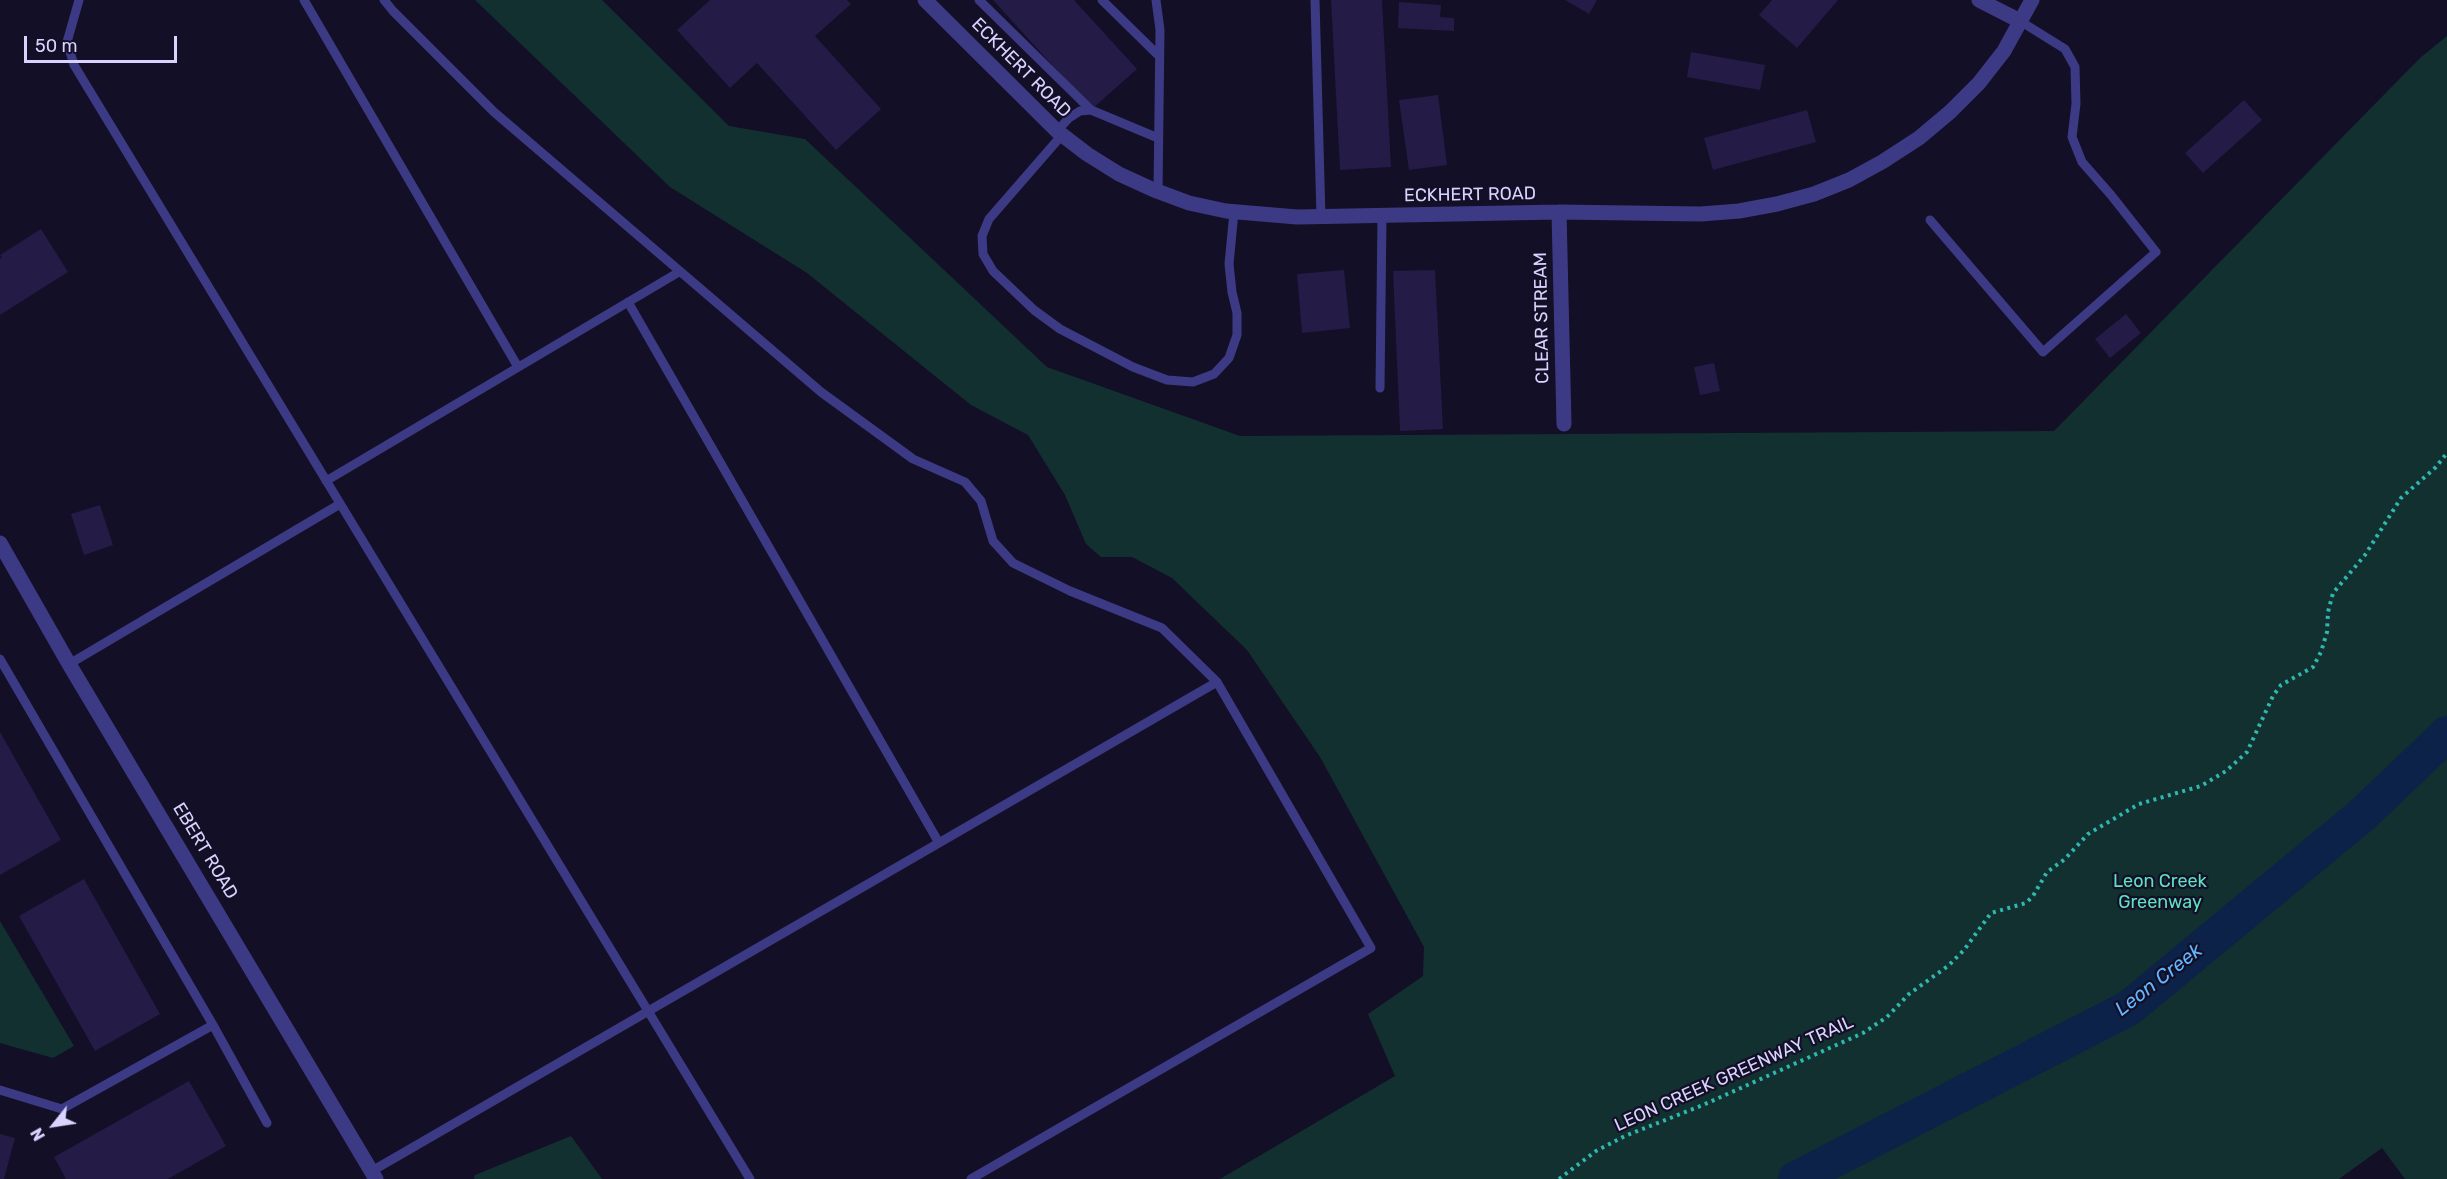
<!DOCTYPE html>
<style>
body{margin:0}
#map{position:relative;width:2447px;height:1179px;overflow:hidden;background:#130f26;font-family:Rubik,sans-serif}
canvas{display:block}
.north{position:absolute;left:24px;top:1095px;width:60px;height:60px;-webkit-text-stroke:4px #130f26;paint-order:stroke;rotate:240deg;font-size:16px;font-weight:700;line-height:24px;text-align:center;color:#d9d4ff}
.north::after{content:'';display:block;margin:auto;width:21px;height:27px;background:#d9d4ff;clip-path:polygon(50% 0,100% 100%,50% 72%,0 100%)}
.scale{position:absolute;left:24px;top:36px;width:153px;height:27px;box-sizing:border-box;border:3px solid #d9d4ff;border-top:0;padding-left:8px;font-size:18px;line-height:21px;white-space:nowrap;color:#d9d4ff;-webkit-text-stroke:4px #130f26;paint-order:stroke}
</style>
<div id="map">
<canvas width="2447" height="1179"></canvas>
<div class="north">N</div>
<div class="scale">50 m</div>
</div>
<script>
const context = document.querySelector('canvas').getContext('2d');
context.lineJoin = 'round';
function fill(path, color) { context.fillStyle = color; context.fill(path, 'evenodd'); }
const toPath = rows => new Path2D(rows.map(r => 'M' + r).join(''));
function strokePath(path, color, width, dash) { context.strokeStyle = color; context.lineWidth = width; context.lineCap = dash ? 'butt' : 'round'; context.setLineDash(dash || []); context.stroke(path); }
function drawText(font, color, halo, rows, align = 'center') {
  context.font = font + ' Rubik,sans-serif'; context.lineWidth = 4.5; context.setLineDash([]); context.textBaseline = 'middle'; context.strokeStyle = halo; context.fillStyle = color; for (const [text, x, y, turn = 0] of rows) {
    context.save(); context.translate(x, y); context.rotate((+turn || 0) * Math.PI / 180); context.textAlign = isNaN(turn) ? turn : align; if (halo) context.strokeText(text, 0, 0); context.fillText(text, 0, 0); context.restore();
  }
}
const green = toPath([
 [475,0,602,0,729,126,805,139,1047,367,1240,436,2054,431,2420,58,2447,36,2447,1179,2405,1179,2382,1148,2339,1179,1220,1179,1395,1076,1368,1014,1423,976,1424,947,1320,757,1247,650,1172,578,1132,557,1101,557,1086,544,1065,495,1028,435,971,405,807,273,670,187],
 [0,921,74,1046,53,1058,0,1043],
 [571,1136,602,1179,474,1179,475,1175]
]);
const river = toPath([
 [1796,1179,2129,1008,2362,815,2447,734]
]);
const building = toPath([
 [710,0,847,0,851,4,815,36,881,109,836,150,757,63,730,88,677,30],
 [993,0,1074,0,1137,69,1092,109],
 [1331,0,1382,0,1391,167,1340,170],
 [1565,0,1597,0,1589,14],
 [1772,0,1838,0,1797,48,1759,15],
 [1399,2,1441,5,1440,17,1454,18,1454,31,1398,28],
 [1691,52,1765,65,1760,90,1687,77],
 [1438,95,1447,165,1409,170,1399,100],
 [2244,100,2262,120,2203,173,2185,153],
 [1807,110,1816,142,1713,170,1704,138],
 [41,229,68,272,0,315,0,259,2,257,0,255],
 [1344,270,1350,328,1302,333,1297,274],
 [1435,270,1443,429,1400,431,1393,271],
 [2126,314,2141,333,2110,358,2095,339],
 [1714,363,1720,391,1700,395,1694,367],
 [100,505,113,545,84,555,71,514],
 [0,732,61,840,0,875],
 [84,879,160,1014,95,1051,19,916],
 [189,1081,226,1146,168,1179,66,1179,54,1157],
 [0,1134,15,1138,4,1179,0,1179]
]);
const path = toPath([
 [1559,1179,1596,1151,1625,1136,1703,1105,1863,1033,1887,1017,1909,994,1948,966,1964,950,1991,913,2026,903,2033,896,2047,872,2065,859,2088,834,2139,804,2201,786,2226,771,2247,752,2273,696,2281,685,2313,667,2321,652,2327,632,2328,612,2333,593,2365,555,2401,498,2436,467,2447,453]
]);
const service = toPath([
 [79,0,67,42,74,65,750,1179],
 [304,0,518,367],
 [384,0,393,11,494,112,821,392,913,459,965,482,981,501,993,541,1013,563,1070,591,1162,628,1217,682,1371,948,971,1179],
 [979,0,1091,110],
 [1102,0,1159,56],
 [1156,0,1160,30,1158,192],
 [1315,0,1321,217],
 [1057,131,1069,118,1080,111,1091,110,1158,138],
 [1062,135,989,219,982,236,983,254,993,271,1034,310,1060,329,1133,367,1167,380,1193,382,1214,374,1229,358,1237,335,1237,313,1232,292,1229,264,1234,212],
 [1930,220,2043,352,2156,252,2111,195,2082,162,2072,137,2076,104,2075,67,2065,49,2020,21],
 [628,302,939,843],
 [1380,388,1382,216],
 [326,481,679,272],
 [0,659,213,1025,267,1123],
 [69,664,340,504],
 [0,1090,62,1109,213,1025],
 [372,1171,1217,682]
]);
const minor = toPath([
 [925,0,1057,131,1087,154,1119,174,1154,190,1189,203,1226,211,1297,217,1559,212,1701,214,1739,211,1777,204,1814,194,1849,180,1882,162,1919,138,1950,112,1979,83,2004,51,2032,0],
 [1979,0,2020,21],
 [1559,212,1564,424],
 [0,543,69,664,376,1179]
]);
const streetNames = [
 ["ECKHERT ROAD",1021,68,45],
 ["ECKHERT ROAD",1470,195,-1],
 ["CLEAR STREAM",1542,318,-91],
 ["EBERT ROAD",205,851,59],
 ["LEON CREEK GREENWAY TRAIL",1734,1074,-24]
];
const parkNames = [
 ["Leon Creek",2160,882],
 ["Greenway",2160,903]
];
const waterNames = [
 ["Leon Creek",2159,980,-38]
];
fill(green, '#12302f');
strokePath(river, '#0c2248', 36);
fill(building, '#241b47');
strokePath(path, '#2fb8b0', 4, [3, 4.5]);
strokePath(service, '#3d3a85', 9);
strokePath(minor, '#3d3a85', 15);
drawText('18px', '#d9d4ff', '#130f26', streetNames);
drawText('18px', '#5fe0c0', '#130f26', parkNames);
drawText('italic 20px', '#62b6ff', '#130f26', waterNames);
</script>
